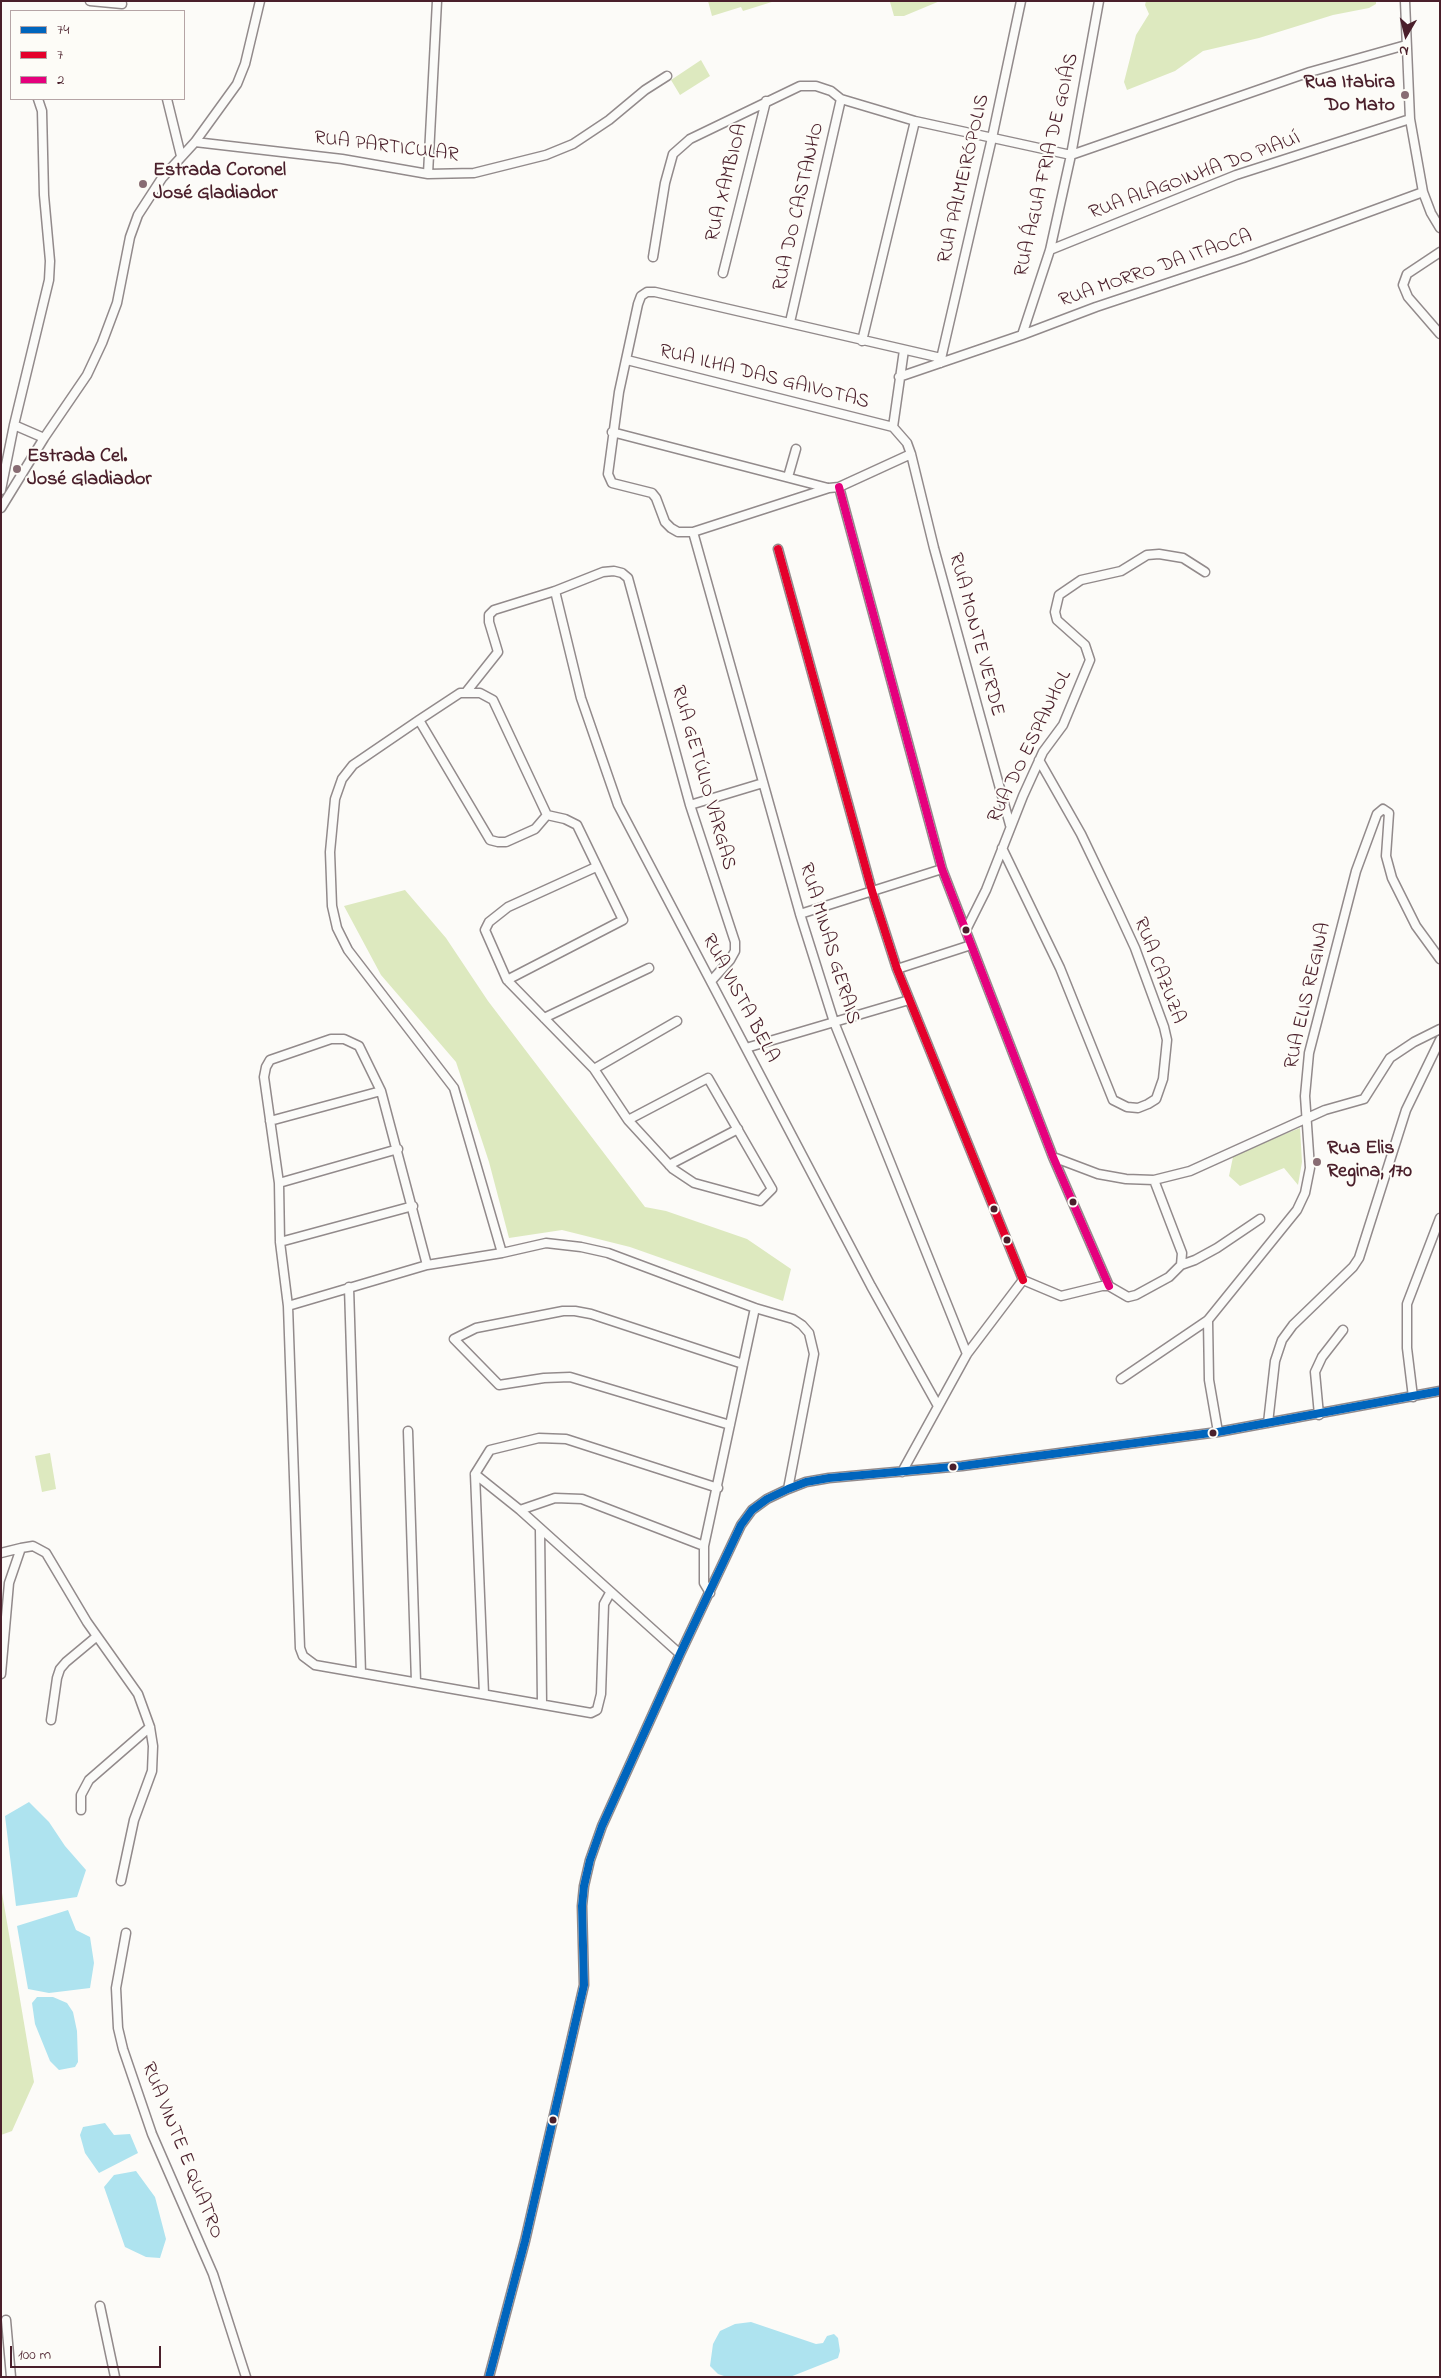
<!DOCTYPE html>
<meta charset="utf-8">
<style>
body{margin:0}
#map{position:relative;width:1441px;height:2378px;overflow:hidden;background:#fcfbf8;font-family:"Indie Flower",sans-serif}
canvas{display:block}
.frame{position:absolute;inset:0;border:2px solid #4a1f2b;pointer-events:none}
.legend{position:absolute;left:10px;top:10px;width:175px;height:90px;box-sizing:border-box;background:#fdfcf7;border:1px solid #b5a4a5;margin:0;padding:6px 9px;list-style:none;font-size:15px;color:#4a1f2b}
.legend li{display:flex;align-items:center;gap:10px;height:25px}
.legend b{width:25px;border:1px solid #b5a4a5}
.north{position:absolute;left:1381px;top:10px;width:50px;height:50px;-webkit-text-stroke:4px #fdfcf7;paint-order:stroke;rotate:188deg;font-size:14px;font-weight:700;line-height:20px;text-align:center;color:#4a1f2b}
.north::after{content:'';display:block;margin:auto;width:18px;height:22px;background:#4a1f2b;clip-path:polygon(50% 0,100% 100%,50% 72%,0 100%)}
.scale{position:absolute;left:10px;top:2346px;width:151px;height:22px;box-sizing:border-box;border:2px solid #4a1f2b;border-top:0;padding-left:6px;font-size:15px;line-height:18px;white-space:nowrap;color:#4a1f2b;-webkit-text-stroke:4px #fdfcf7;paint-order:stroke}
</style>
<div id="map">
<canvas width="1441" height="2378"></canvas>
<div class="frame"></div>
<ul class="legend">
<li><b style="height:6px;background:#0065bd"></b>74</li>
<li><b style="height:6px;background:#e4002b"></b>7</li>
<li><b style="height:6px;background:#e5007d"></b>2</li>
</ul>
<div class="north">N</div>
<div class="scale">100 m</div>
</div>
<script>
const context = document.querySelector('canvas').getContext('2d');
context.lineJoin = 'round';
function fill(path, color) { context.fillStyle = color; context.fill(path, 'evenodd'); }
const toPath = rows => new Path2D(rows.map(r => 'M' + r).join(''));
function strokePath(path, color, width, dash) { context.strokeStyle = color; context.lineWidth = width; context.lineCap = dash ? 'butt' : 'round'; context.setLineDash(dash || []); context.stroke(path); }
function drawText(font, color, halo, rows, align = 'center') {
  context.font = font + ' "Indie Flower",sans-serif'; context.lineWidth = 4; context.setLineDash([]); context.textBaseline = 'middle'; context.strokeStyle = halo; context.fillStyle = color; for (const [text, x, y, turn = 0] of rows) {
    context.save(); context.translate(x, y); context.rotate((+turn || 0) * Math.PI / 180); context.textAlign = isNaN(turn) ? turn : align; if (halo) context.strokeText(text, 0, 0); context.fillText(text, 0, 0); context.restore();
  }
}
const green = toPath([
 [708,1,775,1,743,11,741,7,712,16],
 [940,1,904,16,894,16,890,2],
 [1146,1,1376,1,1376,4,1369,8,1333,15,1259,38,1203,51,1175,71,1127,90,1124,82,1136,35,1149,14,1145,5],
 [701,60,710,76,680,95,671,80],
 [405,890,446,938,488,1001,645,1207,666,1211,747,1239,791,1269,783,1301,630,1247,562,1230,509,1238,489,1162,456,1062,381,975,344,906],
 [1300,1128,1302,1162,1298,1185,1284,1168,1240,1186,1229,1176,1233,1157,1242,1151],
 [50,1453,56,1489,42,1492,35,1456],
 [1,1887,34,2082,12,2131,1,2135]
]);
const water = toPath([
 [29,1802,49,1822,65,1846,86,1870,77,1897,16,1906,5,1816],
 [68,1910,76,1930,90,1937,94,1963,90,1988,49,1993,28,1989,17,1926],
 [37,1997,53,1997,67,2003,73,2012,77,2031,78,2062,75,2067,59,2070,50,2061,35,2024,32,2003],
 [105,2123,114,2135,130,2134,138,2153,99,2173,85,2153,80,2135,83,2127],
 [136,2171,155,2197,166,2239,160,2258,146,2257,125,2247,104,2187,114,2175],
 [751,2322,816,2344,823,2343,827,2336,834,2334,838,2338,840,2351,838,2358,790,2377,727,2377,718,2374,710,2366,713,2344,720,2331,735,2324]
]);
const minor = toPath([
 [90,1,122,4],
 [1405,1,1410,119,1423,192,1431,213,1440,228],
 [167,99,181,156],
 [195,142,342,159,428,174,474,173,546,155,573,144,609,120,645,90,667,76],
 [428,174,437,1],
 [1050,250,1236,175,1410,119],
 [1440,252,1407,274,1403,285,1408,297,1440,334],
 [653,257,665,183,673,154,690,139,800,86,816,86,831,91,841,99,915,121,1071,155,1310,72,1406,45],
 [723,273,766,101],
 [790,322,841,99],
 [1022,335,1050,250,1071,155,1099,1],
 [862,341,915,121],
 [904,350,893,427,907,443,911,454,934,548,1010,825],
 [627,360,893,427],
 [940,363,992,138,1021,1],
 [899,377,1022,335,1096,307,1243,258,1423,192],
 [14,425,44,438],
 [612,432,828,488],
 [911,454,839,487,829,488,693,532,678,532,671,528,665,522,656,498,652,493,612,483,608,474,619,392,638,304,641,296,647,292,655,292,941,358],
 [788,477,796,449],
 [839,487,942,869,1053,1157,1109,1286],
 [1,490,14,425,49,280,50,261,44,195,42,111,38,99],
 [1,508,44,438,87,375,102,343,117,303,130,237,138,215,162,178,195,142,237,84,245,64,260,1],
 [693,532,800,914,834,1022,967,1354],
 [778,549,872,891,897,969,1023,1280],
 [555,591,581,698,618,805,871,1286,938,1406],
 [467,691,498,652,489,622,489,615,494,610,555,591,603,572,614,571,622,573,628,578,690,805,735,942,735,951,730,960,712,980],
 [419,720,490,840,498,842,506,842,535,829,547,815,493,700,480,693,460,693,419,720,353,765,342,779,335,799,330,852,332,906,337,928,348,950,454,1088,502,1253],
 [690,805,763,783],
 [1002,848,1060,968,1113,1100,1127,1107,1138,1108,1148,1104,1156,1099,1163,1079,1167,1040,1164,1027,1135,948,1117,909,1081,834,1039,760],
 [596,867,508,907,489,922,485,930,507,980,594,1069,628,1120,673,1169,694,1183,760,1201,772,1189,708,1078,628,1120],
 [800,914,942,869],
 [966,930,986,890,1023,796,1043,752,1063,725,1090,660,1085,645,1057,620,1055,612,1059,595,1081,580,1121,571,1147,555,1159,554,1183,558,1205,572],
 [897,969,971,945],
 [507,980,623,920,577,825,565,819,547,815],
 [544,1018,649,968],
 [746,1048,909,1000],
 [594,1069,677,1021],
 [270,1121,381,1091],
 [1053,1157,1098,1174,1126,1179,1154,1180,1190,1171,1325,1110,1364,1099,1390,1058,1414,1042,1440,1029],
 [669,1165,738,1129],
 [279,1183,398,1149],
 [280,1242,413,1206],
 [427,1265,381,1091,359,1046,344,1039,331,1039,270,1060,266,1067,264,1077,279,1183,280,1242,288,1306,300,1648,303,1656,315,1665,591,1713,597,1710,601,1694,604,1604,610,1593],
 [1181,1265,1195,1260,1217,1248,1260,1219],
 [1023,1280,1061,1296,1102,1286,1109,1286,1128,1297,1136,1295,1169,1277,1181,1265,1182,1253,1154,1180],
 [349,1287,361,1673],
 [288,1306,427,1265,502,1253,546,1243,581,1247,608,1253,755,1308,793,1319,802,1325,809,1333,814,1354,788,1489],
 [1208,1320,1209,1380,1218,1432],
 [1121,1379,1208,1320,1297,1210,1305,1193,1310,1168,1305,1096,1309,1053,1356,871,1377,814,1383,809,1389,813,1386,856,1392,878,1416,926,1440,959],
 [1413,1397,1407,1348,1407,1304,1440,1218],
 [1319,1415,1315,1372,1322,1357,1343,1330],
 [1268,1423,1275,1361,1282,1340,1293,1325,1353,1267,1359,1258,1406,1110,1440,1040],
 [730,1425,570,1377,544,1378,499,1385,454,1339,476,1328,563,1311,575,1311,591,1314,743,1364],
 [408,1431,416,1682],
 [902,1472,967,1354,1023,1280],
 [475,1474,520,1510,680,1654],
 [520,1510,555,1498,582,1499,704,1546],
 [540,1530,542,1703],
 [1,1553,21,1548],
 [710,1593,704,1583,704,1546,755,1308],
 [1,1674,9,1583,21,1548,33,1546,46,1553,87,1622,138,1694,150,1727,153,1746,152,1771,134,1820,121,1881],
 [484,1694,475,1474,490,1450,539,1438,566,1439,718,1488],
 [51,1720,57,1678,60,1669,66,1662,96,1637],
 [81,1810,81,1795,89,1780,150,1727],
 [126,1933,116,1988,118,2028,123,2049,152,2134,213,2274,246,2377],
 [100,2306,115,2377],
 [6,2320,11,2377],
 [489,2377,525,2241,584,1985,582,1906,584,1886,590,1860,602,1826,680,1654,741,1525,752,1510,767,1499,788,1489,806,1482,829,1478,962,1466,1218,1432,1440,1391]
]);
const bus1 = toPath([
 [489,2377,525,2241,584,1985,582,1906,584,1886,590,1860,602,1826,680,1654,741,1525,752,1510,767,1499,788,1489,806,1482,829,1478,962,1466,1218,1432,1440,1391]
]);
const bus2 = toPath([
 [778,549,872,891,897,969,1023,1280]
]);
const bus3 = toPath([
 [839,487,942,869,1053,1157,1109,1286]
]);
const markers = [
 [1405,95,5,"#886c73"],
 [143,184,5,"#886c73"],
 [17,469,5,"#886c73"],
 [966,930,4.5,"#4a1f2b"],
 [1317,1162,5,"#886c73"],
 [1073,1202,4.5,"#4a1f2b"],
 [994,1209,4.5,"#4a1f2b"],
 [1007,1240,4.5,"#4a1f2b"],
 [1213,1433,4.5,"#4a1f2b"],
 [953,1467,4.5,"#4a1f2b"],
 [553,2120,4.5,"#4a1f2b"]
];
const poiNames = [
 ["Rua Itabira",1395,84,"right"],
 ["Do Mato",1395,107,"right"],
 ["Estrada Coronel",153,172],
 ["José Gladiador",153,195],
 ["Estrada Cel.",27,458],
 ["José Gladiador",27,481],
 ["Rua Elis",1327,1150],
 ["Regina, 170",1327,1173]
];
const streetNames = [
 ["RUA PARTICULAR",386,148,7],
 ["RUA ÁGUA FRIA DE GOIÁS",1048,165,-77],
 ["RUA ALAGOINHA DO PIAUÍ",1195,177,-20],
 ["RUA PALMEIRÓPOLIS",965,179,-77],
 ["RUA XAMBIOA",728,183,-76],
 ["RUA DO CASTANHO",800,207,-77],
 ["RUA MORRO DA ITAOCA",1156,270,-19],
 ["RUA ILHA DAS GAIVOTAS",764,378,14],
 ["RUA MONTE VERDE",975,635,75],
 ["RUA DO ESPANHOL",1031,747,-64],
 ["RUA GETÚLIO VARGAS",702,778,74],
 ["RUA MINAS GERAIS",828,944,73],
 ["RUA CAZUZA",1158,971,69],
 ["RUA ELIS REGINA",1309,996,-77],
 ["RUA VISTA BELA",739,999,62],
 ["RUA VINTE E QUATRO",181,2151,68]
];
fill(green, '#dde9bf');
fill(water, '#aee3ef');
strokePath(minor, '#928a8b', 11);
strokePath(minor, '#fbfbf9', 8);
strokePath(bus1, '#0065bd', 8);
strokePath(bus2, '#e4002b', 8);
strokePath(bus3, '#e5007d', 8);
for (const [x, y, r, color] of markers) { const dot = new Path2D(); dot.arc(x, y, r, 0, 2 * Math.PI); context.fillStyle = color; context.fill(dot); strokePath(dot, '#fdfcf7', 2); }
drawText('bold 20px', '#4a1f2b', '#fdfcf7', poiNames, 'left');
drawText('20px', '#4a1f2b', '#fdfcf7', streetNames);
</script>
